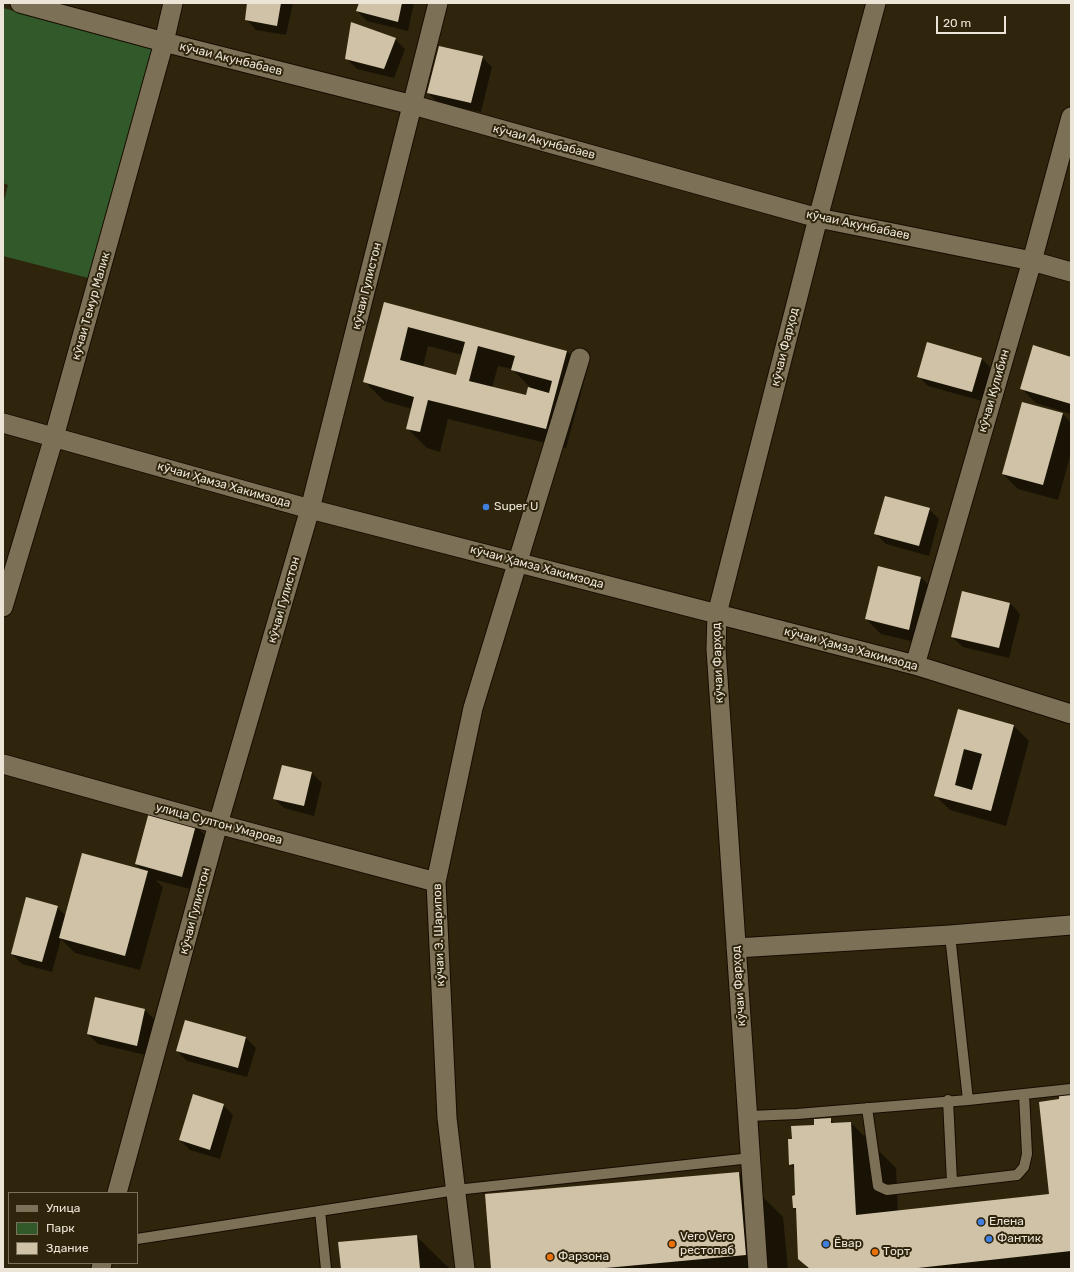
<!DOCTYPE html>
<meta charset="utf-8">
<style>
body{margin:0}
#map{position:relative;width:1074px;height:1272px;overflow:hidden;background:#2f250d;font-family:Rubik,sans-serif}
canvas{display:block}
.frame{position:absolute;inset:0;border:4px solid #ece5d7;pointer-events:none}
.legend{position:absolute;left:8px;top:1192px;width:130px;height:72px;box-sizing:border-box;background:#2f250d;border:1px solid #7b725e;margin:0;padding:5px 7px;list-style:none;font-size:12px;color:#ece5d7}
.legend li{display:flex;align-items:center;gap:8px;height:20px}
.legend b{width:20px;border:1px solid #7b725e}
.scale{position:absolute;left:936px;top:16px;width:70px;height:18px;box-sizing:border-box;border:2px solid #ece5d7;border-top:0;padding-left:5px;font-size:12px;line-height:14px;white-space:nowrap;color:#ece5d7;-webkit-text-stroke:3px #2f250d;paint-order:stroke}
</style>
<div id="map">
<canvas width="1074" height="1272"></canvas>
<div class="frame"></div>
<ul class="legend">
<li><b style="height:5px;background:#7c7057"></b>Улица</li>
<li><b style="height:11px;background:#31592a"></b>Парк</li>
<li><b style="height:11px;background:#cfc2a6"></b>Здание</li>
</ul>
<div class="scale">20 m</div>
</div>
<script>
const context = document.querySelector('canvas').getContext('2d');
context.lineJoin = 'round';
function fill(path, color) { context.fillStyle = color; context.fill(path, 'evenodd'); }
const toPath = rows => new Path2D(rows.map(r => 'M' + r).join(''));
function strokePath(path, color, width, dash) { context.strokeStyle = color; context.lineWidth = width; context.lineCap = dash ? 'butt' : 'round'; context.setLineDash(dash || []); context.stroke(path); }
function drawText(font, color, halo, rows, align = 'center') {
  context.font = font + ' Rubik,sans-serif'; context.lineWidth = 4; context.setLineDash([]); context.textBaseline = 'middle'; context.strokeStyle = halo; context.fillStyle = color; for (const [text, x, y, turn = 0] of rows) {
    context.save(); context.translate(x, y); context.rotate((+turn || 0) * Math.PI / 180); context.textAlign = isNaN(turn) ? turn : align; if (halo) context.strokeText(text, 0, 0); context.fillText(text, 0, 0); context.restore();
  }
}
const green = toPath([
 [3,8,157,49,96,280,3,256,3,204,8,185,3,183]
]);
const shadow = toPath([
 [248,3,293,3,286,35,256,30,246,19],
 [360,3,414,3,408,31,367,21,357,11],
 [395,39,405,49,394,78,357,69,347,59],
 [482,57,492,67,481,112,438,103,428,93],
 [385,303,567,351,587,371,566,448,448,419,440,452,427,448,407,428,412,409,384,401,364,381],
 [428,346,462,355,457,376,423,367],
 [498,366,512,369,532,389,527,396,492,388],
 [981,358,991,368,982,401,928,386,918,376],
 [1071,358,1071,414,1036,403,1021,388],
 [1063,414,1071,423,1071,453,1058,500,1018,489,1003,474],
 [929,509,939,519,929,556,886,544,876,534],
 [921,577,936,593,924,644,881,634,866,619],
 [1010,603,1020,614,1009,658,963,647,952,637],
 [958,711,1014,726,1029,741,1006,826,950,810,935,795],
 [282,766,312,773,322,783,314,816,284,808,274,798],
 [196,826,211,841,197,891,156,880,163,887,140,970,75,953,61,939,52,972,22,964,12,954,57,907,66,916,143,871,136,864],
 [145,1010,155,1020,146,1055,98,1044,88,1034],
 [245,1037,256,1048,247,1077,187,1061,177,1051],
 [1071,1094,1071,1269,809,1269,799,1259,797,1211,794,1208,796,1196,795,1169,790,1164,793,1140,815,1126,830,1119,835,1124,851,1123,896,1168,898,1212,1050,1195,1060,1100],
 [223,1105,233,1115,220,1159,190,1150,180,1140],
 [739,1173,783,1217,788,1269,492,1269],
 [416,1236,450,1269,342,1269]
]);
const building = toPath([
 [247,3,281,3,277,26,245,20],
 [359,3,402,3,398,22,356,11],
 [351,22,396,38,384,69,345,59],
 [439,46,483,56,471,103,427,93],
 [384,302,567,351,546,429,428,400,420,432,406,429,414,397,363,382],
 [408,327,465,342,456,375,400,360],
 [478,346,515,356,511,370,552,381,549,393,528,387,526,395,469,381],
 [927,342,982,358,972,392,917,377],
 [1033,345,1071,357,1071,404,1020,389],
 [1022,402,1063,413,1043,485,1002,474],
 [885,496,930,508,919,546,874,534],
 [878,566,921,577,909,630,865,619],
 [962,591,1010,603,999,648,951,637],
 [958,709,1014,725,991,811,934,796],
 [964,749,982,754,972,790,955,785],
 [282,765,312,772,304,806,273,799],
 [149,812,196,825,182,877,135,864],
 [82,853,148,871,125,956,59,938],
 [26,897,58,906,42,962,11,954],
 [95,997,145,1009,137,1046,87,1034],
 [185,1020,246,1037,238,1068,176,1051],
 [1071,1093,1071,1251,909,1269,810,1269,798,1259,796,1208,793,1208,792,1196,795,1195,794,1164,789,1165,788,1139,792,1139,791,1126,814,1125,814,1119,831,1118,831,1123,851,1122,856,1215,1049,1194,1039,1102,1059,1099,1059,1094],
 [193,1094,224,1104,210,1150,179,1140],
 [739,1172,746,1255,595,1269,491,1269,485,1194],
 [417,1235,420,1269,341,1269,338,1242]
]);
const service = toPath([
 [950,935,968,1100,1071,1089],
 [948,1100,952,1182],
 [867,1108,878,1186,887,1190,1017,1175,1024,1167,1027,1154,1024,1094],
 [749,1116,797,1114,968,1100],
 [320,1211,326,1269],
 [137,1239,456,1190,751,1158]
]);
const minor = toPath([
 [20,3,164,42,413,105,818,218,1032,261,1071,272],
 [3,423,310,509,915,665,1071,714],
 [3,607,54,437,164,42,173,3],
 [915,665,1032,261,1071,117],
 [3,764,218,824,436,882],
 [736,948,950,935,1071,925],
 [117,1193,218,824,310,509,438,3],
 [101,1269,102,1263],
 [465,1269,447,1118,436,882,473,708,580,358],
 [758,1269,716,649,717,614,818,218,876,3]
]);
const markers = [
 [486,507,4,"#3f7fe0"],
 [981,1222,4,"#3f7fe0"],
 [989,1239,4,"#3f7fe0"],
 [672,1244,4,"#e8710a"],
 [826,1244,4,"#3f7fe0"],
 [875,1252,4,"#e8710a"],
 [550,1257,4,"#e8710a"]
];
const streetNames = [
 ["кӯчаи Акунбабаев",231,59,14],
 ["кӯчаи Акунбабаев",544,142,15],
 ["кӯчаи Акунбабаев",858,225,12],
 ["кӯчаи Гулистон",367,286,-76],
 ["кӯчаи Темур Малик",91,306,-74],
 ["кӯчаи Фарҳод",785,347,-76],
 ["кӯчаи Кулибин",994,391,-74],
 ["кӯчаи Ҳамза Хакимзода",224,485,16],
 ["кӯчаи Ҳамза Хакимзода",537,567,15],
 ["кӯчаи Гулистон",284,600,-74],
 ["кӯчаи Ҳамза Хакимзода",851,649,15],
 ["кӯчаи Фарҳод",718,663,-92],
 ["улица Султон Умарова",219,824,15],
 ["кӯчаи Гулистон",195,911,-75],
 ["кӯчаи Э. Шарипов",439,935,-92],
 ["кӯчаи Фарҳод",739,986,-94]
];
const poiNames = [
 ["Super U",494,507],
 ["Елена",989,1222],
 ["Vero Vero",680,1237],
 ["рестопаб",680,1251],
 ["Фантик",997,1239],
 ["Ёвар",834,1244],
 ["Торт",883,1252],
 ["Фарзона",558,1257]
];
fill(green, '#31592a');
fill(shadow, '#0007');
fill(building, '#cfc2a6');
strokePath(service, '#170d00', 12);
strokePath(minor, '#170d00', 21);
strokePath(service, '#7c7057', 10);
strokePath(minor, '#7c7057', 19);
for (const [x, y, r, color] of markers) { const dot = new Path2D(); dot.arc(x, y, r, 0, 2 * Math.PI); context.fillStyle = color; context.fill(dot); strokePath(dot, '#2f250d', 1.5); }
drawText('12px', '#ece5d7', '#2f250d', streetNames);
drawText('12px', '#ece5d7', '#2f250d', poiNames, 'left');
</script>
